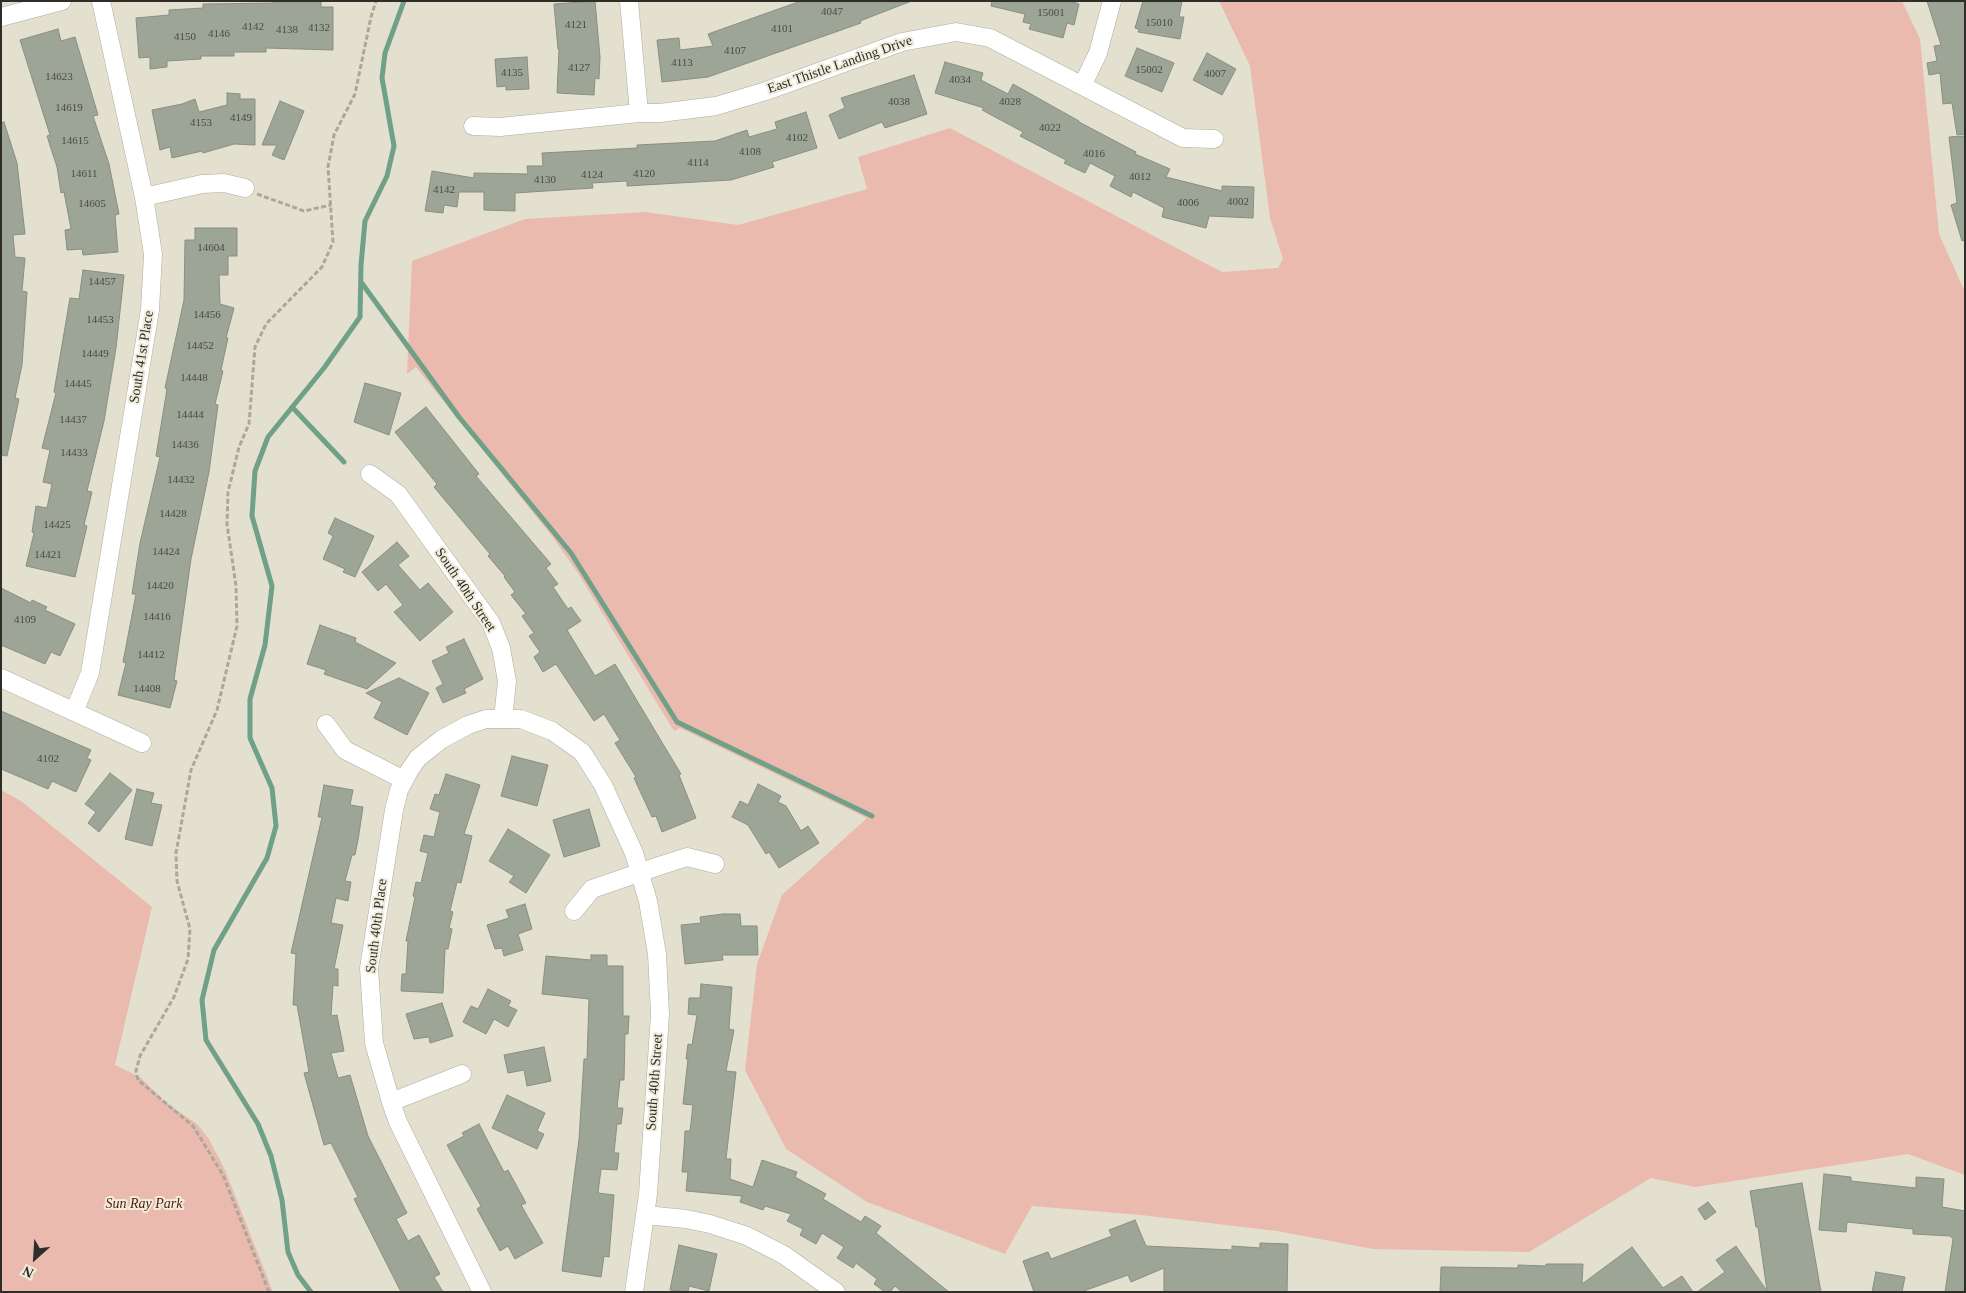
<!DOCTYPE html>
<style>
body{margin:0}
#map{position:relative;width:1966px;height:1293px;overflow:hidden;background:#e3e0d0;font-family:"Times New Roman",serif}
canvas{display:block}
.frame{position:absolute;inset:0;border:2px solid #2e2d27;pointer-events:none}
.north{position:absolute;left:10px;top:1233px;width:50px;height:50px;-webkit-text-stroke:4px #f0eddd;paint-order:stroke;rotate:206deg;font-size:14px;font-weight:700;line-height:20px;text-align:center;color:#2e2d27}
.north::after{content:'';display:block;margin:auto;width:18px;height:22px;background:#2e2d27;clip-path:polygon(50% 0,100% 100%,50% 72%,0 100%)}
</style>
<div id="map">
<canvas width="1966" height="1293"></canvas>
<div class="frame"></div>
<div class="north">N</div>
</div>
<script>
const context = document.querySelector('canvas').getContext('2d');
context.lineJoin = 'round';
function fill(path, color) { context.fillStyle = color; context.fill(path, 'evenodd'); }
const toPath = rows => new Path2D(rows.map(r => 'M' + r).join(''));
function strokePath(path, color, width, dash) { context.strokeStyle = color; context.lineWidth = width; context.lineCap = dash ? 'butt' : 'round'; context.setLineDash(dash || []); context.stroke(path); }
function drawText(font, color, halo, rows, align = 'center') {
  context.font = font + ' "Times New Roman",serif'; context.lineWidth = 4; context.setLineDash([]); context.textBaseline = 'middle'; context.strokeStyle = halo; context.fillStyle = color; for (const [text, x, y, turn = 0] of rows) {
    context.save(); context.translate(x, y); context.rotate((+turn || 0) * Math.PI / 180); context.textAlign = isNaN(turn) ? turn : align; if (halo) context.strokeText(text, 0, 0); context.fillText(text, 0, 0); context.restore();
  }
}
const green = toPath([
 [1219,1,1902,1,1920,39,1939,234,1965,292,1965,1175,1908,1154,1695,1187,1651,1178,1529,1252,1373,1249,1277,1231,1141,1215,1032,1206,1005,1254,867,1202,786,1149,745,1070,757,964,782,895,867,818,680,728,674,731,578,573,551,535,416,367,407,374,412,261,525,219,645,212,738,225,867,189,858,157,950,128,1222,272,1278,268,1283,259,1270,218,1250,66],
 [1,790,21,801,152,907,115,1065,140,1077,165,1102,197,1124,209,1139,225,1170,273,1292,1,1292]
]);
const stream = toPath([
 [361,282,459,417,571,553,677,722,872,816],
 [292,407,344,462],
 [311,1292,298,1275,288,1252,282,1200,271,1156,258,1124,206,1040,202,1000,214,950,267,858,276,826,272,788,250,738,250,699,265,645,272,586,252,516,255,471,268,437,324,368,360,317,361,265,365,221,387,176,394,146,382,78,385,53,404,1]
]);
const building = toPath([
 [274,1,321,1,321,7,333,7,333,50,266,48,266,52,234,52,234,56,201,56,201,59,167,61,167,67,150,69,150,57,139,58,136,18,169,15,169,10,203,8,203,4,274,3,274,1],
 [595,1,600,57,599,79,595,78,594,95,557,93,559,49,558,49,554,4,595,1],
 [801,1,909,2,860,21,861,23,708,77,662,82,657,40,679,38,680,50,713,46,708,34,801,1],
 [992,1,1070,1,1079,4,1074,25,1067,23,1063,38,1029,29,1031,24,1023,22,1025,14,991,6,992,1],
 [1143,1,1182,1,1179,17,1184,17,1180,39,1138,32,1139,29,1135,28,1143,1],
 [1927,1,1965,1,1965,134,1957,135,1952,103,1943,104,1940,73,1929,75,1927,63,1937,61,1934,46,1941,45,1927,1],
 [58,29,61,41,75,37,98,115,93,116,109,164,119,214,115,215,118,252,83,255,82,249,67,250,65,230,71,229,64,192,61,193,57,167,47,136,50,135,20,40,58,29],
 [1137,48,1174,63,1162,92,1125,76,1137,48],
 [1207,53,1236,69,1222,95,1193,80,1207,53],
 [527,57,529,89,506,90,506,86,497,87,495,59,527,57],
 [945,62,983,73,981,80,1008,94,1013,84,1079,121,1079,122,1136,152,1135,154,1170,169,1166,177,1222,191,1222,186,1254,187,1253,218,1209,216,1206,228,1162,217,1164,208,1133,192,1131,197,1110,186,1115,176,1090,163,1085,173,1064,163,1066,160,1020,136,1023,132,982,110,984,108,935,93,945,62],
 [914,75,927,114,885,128,882,122,839,139,829,115,845,108,841,98,914,75],
 [227,93,240,94,240,99,255,99,255,145,234,144,203,153,202,151,172,158,170,147,160,150,152,110,182,104,195,99,199,112,227,105,227,93],
 [280,101,304,111,284,160,272,155,277,145,262,145,280,101],
 [806,112,817,148,772,162,774,167,731,180,627,186,627,181,592,183,593,188,515,193,515,211,484,210,484,192,459,192,457,207,444,205,443,213,425,211,432,171,474,178,474,173,528,174,527,166,543,166,542,153,637,148,637,145,715,141,747,130,749,137,777,129,775,122,806,112],
 [4,122,17,163,25,234,13,235,15,257,25,258,22,291,27,292,22,365,15,398,19,399,7,456,1,455,1,123,4,122],
 [1965,136,1965,240,1962,241,1951,205,1957,203,1949,137,1965,136],
 [195,228,237,228,237,256,228,256,228,275,219,275,220,304,234,308,226,338,228,338,221,370,223,371,215,404,218,405,209,472,191,559,174,680,177,681,170,708,118,695,126,663,123,662,136,594,132,594,140,543,160,457,156,456,167,389,165,388,184,300,185,240,195,240,195,228],
 [83,270,124,275,116,348,104,421,87,491,92,492,84,525,87,526,75,577,26,566,34,533,32,532,36,506,47,508,52,484,43,482,50,450,42,448,56,393,54,392,70,298,79,299,83,270],
 [365,383,401,393,389,435,354,422,365,383],
 [426,407,479,474,476,476,551,564,546,568,558,584,553,587,568,609,571,607,581,621,567,630,595,676,615,664,681,774,679,775,696,818,662,832,656,816,652,817,634,778,636,777,615,743,620,740,604,714,594,721,556,664,543,672,534,657,540,652,529,636,534,633,522,616,526,614,511,595,515,592,504,577,505,576,488,556,490,554,434,487,437,484,395,432,426,407],
 [335,518,374,536,355,577,343,572,345,569,323,559,333,536,328,533,335,518],
 [397,542,409,556,398,565,420,590,428,583,453,612,420,641,394,612,403,605,386,584,378,591,362,572,397,542],
 [1,588,31,603,32,600,47,607,45,610,75,624,60,656,51,652,45,664,1,645,1,588],
 [320,625,356,638,355,642,396,663,367,689,324,674,326,670,307,664,320,625],
 [464,639,483,679,464,689,466,693,443,703,436,688,443,684,432,661,449,653,446,647,464,639],
 [399,678,429,693,407,735,374,718,382,702,366,693,399,678],
 [1,711,91,750,87,758,91,760,76,792,52,781,48,789,1,769,1,711],
 [512,756,548,765,537,806,501,796,512,756],
 [110,773,132,790,99,832,88,823,96,812,85,804,110,773],
 [446,774,480,785,464,834,472,836,461,883,457,882,450,911,453,912,449,928,452,929,448,949,445,949,443,993,401,991,402,974,406,974,408,941,406,941,415,897,413,896,416,882,421,883,428,853,420,851,424,835,434,837,440,812,430,809,435,794,439,795,446,774],
 [758,784,781,796,778,802,786,806,801,831,808,826,819,843,779,868,769,852,766,854,748,825,732,817,740,801,748,805,758,784],
 [324,785,353,790,350,805,363,807,358,840,355,855,352,855,345,881,351,882,348,901,336,898,331,923,343,925,334,969,338,969,338,986,333,985,331,1016,337,1015,344,1051,331,1053,338,1078,350,1075,368,1136,407,1213,396,1219,408,1241,419,1235,440,1274,434,1277,443,1292,401,1292,354,1199,358,1197,331,1143,324,1145,304,1073,309,1072,297,1005,293,1005,296,954,291,953,322,817,318,817,324,785],
 [137,789,154,793,151,803,162,805,152,846,125,839,137,789],
 [589,809,600,846,564,857,553,820,589,809],
 [508,829,550,855,526,893,509,882,514,876,489,861,508,829],
 [525,904,532,929,518,934,523,950,504,956,502,948,495,949,487,925,509,918,506,910,525,904],
 [723,914,740,914,741,926,757,926,758,955,722,955,723,960,685,964,681,925,701,923,700,917,723,914],
 [591,955,607,955,607,966,623,966,623,1016,629,1016,628,1034,625,1034,624,1080,620,1080,617,1108,623,1108,621,1124,617,1124,614,1153,619,1153,617,1170,601,1169,598,1193,614,1195,609,1257,604,1256,601,1277,562,1271,579,1139,584,1059,587,1059,589,999,542,994,546,956,591,960,591,955],
 [701,984,732,987,729,1029,734,1030,726,1071,736,1072,726,1159,731,1159,730,1179,753,1187,762,1160,797,1172,795,1177,826,1194,823,1199,861,1222,865,1216,881,1226,876,1233,949,1292,902,1292,895,1286,890,1292,885,1292,874,1284,877,1279,856,1263,853,1268,837,1258,844,1247,822,1233,816,1244,800,1235,803,1229,787,1221,791,1214,765,1206,763,1210,740,1202,742,1196,686,1191,688,1172,682,1172,684,1148,685,1131,690,1131,693,1105,683,1104,688,1059,686,1059,688,1044,692,1045,697,1015,688,1014,689,998,700,998,701,984],
 [488,989,511,1001,508,1006,517,1010,508,1027,494,1019,486,1034,463,1022,471,1006,478,1009,488,989],
 [442,1003,453,1036,430,1043,429,1037,414,1039,406,1014,442,1003],
 [544,1047,551,1081,527,1086,524,1070,508,1073,504,1055,544,1047],
 [507,1095,545,1113,537,1131,544,1134,537,1149,492,1128,507,1095],
 [479,1124,504,1172,508,1170,526,1203,521,1205,543,1243,515,1259,508,1246,500,1251,477,1209,481,1206,447,1145,464,1136,462,1133,479,1124],
 [1824,1174,1851,1177,1851,1181,1916,1188,1916,1177,1944,1179,1942,1207,1965,1211,1965,1292,1945,1292,1953,1239,1950,1236,1913,1234,1913,1229,1847,1222,1846,1232,1819,1230,1824,1174],
 [1802,1183,1821,1292,1697,1292,1725,1272,1716,1260,1736,1246,1767,1291,1758,1227,1756,1227,1750,1191,1802,1183],
 [1708,1202,1716,1212,1705,1220,1698,1209,1708,1202],
 [1135,1220,1146,1246,1232,1250,1232,1246,1260,1248,1260,1243,1288,1244,1287,1292,1164,1292,1164,1268,1131,1282,1128,1275,1081,1292,1034,1292,1023,1261,1048,1252,1051,1259,1112,1236,1109,1230,1135,1220],
 [679,1245,717,1254,709,1291,689,1286,688,1292,670,1290,679,1245],
 [1632,1247,1663,1288,1682,1276,1693,1292,1440,1292,1441,1267,1518,1268,1518,1265,1546,1266,1546,1264,1583,1264,1582,1284,1632,1247],
 [1876,1272,1905,1277,1902,1292,1872,1292,1876,1272]
]);
const path = toPath([
 [257,194,304,211,331,205],
 [269,1292,223,1175,193,1126,138,1080,136,1071,140,1056,174,997,188,959,190,929,177,881,176,853,191,770,217,710,237,626,236,586,227,524,228,492,239,447,249,424,255,347,266,324,322,267,333,242,328,167,334,135,355,94,371,17,376,1]
]);
const minor = toPath([
 [629,1,639,113],
 [1,17,62,1],
 [1083,84,1098,53,1112,1],
 [473,126,500,127,639,113,660,113,716,106,766,91,902,42,956,32,990,38,1183,138,1214,139],
 [144,197,202,184,224,183,245,188],
 [370,474,398,494,491,623,501,648,507,681,503,719,521,719,552,731,582,752,603,785,634,853,648,901,657,954,660,1014,648,1194,634,1292],
 [1,678,142,743],
 [74,712,90,673,150,310,153,254,144,197,101,1],
 [326,724,345,750,404,780],
 [574,911,592,889,656,867,687,857,715,864],
 [391,1102,462,1074],
 [646,1215,686,1219,710,1224,747,1236,784,1255,836,1292],
 [482,1292,398,1122,391,1102,374,1043,369,968,394,810,399,790,409,771,418,758,442,739,468,725,486,719,503,719]
]);
const numberNames = [
 ["4047",832,12],
 ["15001",1051,13],
 ["15010",1159,23],
 ["4121",576,25],
 ["4142",253,27],
 ["4132",319,28],
 ["4101",782,29],
 ["4138",287,30],
 ["4146",219,34],
 ["4150",185,37],
 ["4107",735,51],
 ["4113",682,63],
 ["4127",579,68],
 ["15002",1149,70],
 ["4135",512,73],
 ["4007",1215,74],
 ["14623",59,77],
 ["4034",960,80],
 ["4038",899,102],
 ["4028",1010,102],
 ["14619",69,108],
 ["4149",241,118],
 ["4153",201,123],
 ["4022",1050,128],
 ["4102",797,138],
 ["14615",75,141],
 ["4108",750,152],
 ["4016",1094,154],
 ["4114",698,163],
 ["14611",84,174],
 ["4120",644,174],
 ["4124",592,175],
 ["4012",1140,177],
 ["4130",545,180],
 ["4142",444,190],
 ["4002",1238,202],
 ["4006",1188,203],
 ["14605",92,204],
 ["14604",211,248],
 ["14457",102,282],
 ["14456",207,315],
 ["14453",100,320],
 ["14452",200,346],
 ["14449",95,354],
 ["14448",194,378],
 ["14445",78,384],
 ["14444",190,415],
 ["14437",73,420],
 ["14436",185,445],
 ["14433",74,453],
 ["14432",181,480],
 ["14428",173,514],
 ["14425",57,525],
 ["14424",166,552],
 ["14421",48,555],
 ["14420",160,586],
 ["14416",157,617],
 ["4109",25,620],
 ["14412",151,655],
 ["14408",147,689],
 ["4102",48,759]
];
const streetNames = [
 ["East Thistle Landing Drive",840,65,-19],
 ["South 41st Place",142,357,-81],
 ["South 40th Street",465,590,56],
 ["South 40th Place",377,926,-83],
 ["South 40th Street",655,1082,-86]
];
const parkNames = [
 ["Sun Ray Park",144,1204]
];
fill(green, '#eabaae');
strokePath(stream, '#70a087', 5);
fill(building, '#9da597');
strokePath(building, '#888f82', 1);
strokePath(minor, '#afac9d', 19);
strokePath(path, '#aaa89b', 3, [5, 2.5]);
strokePath(minor, '#fff', 18);
drawText('11px', '#4a4b43', null, numberNames);
drawText('14px', '#2e2d27', '#f0eddd', streetNames);
drawText('italic 14px', '#54180a', '#f0eddd', parkNames);
</script>
